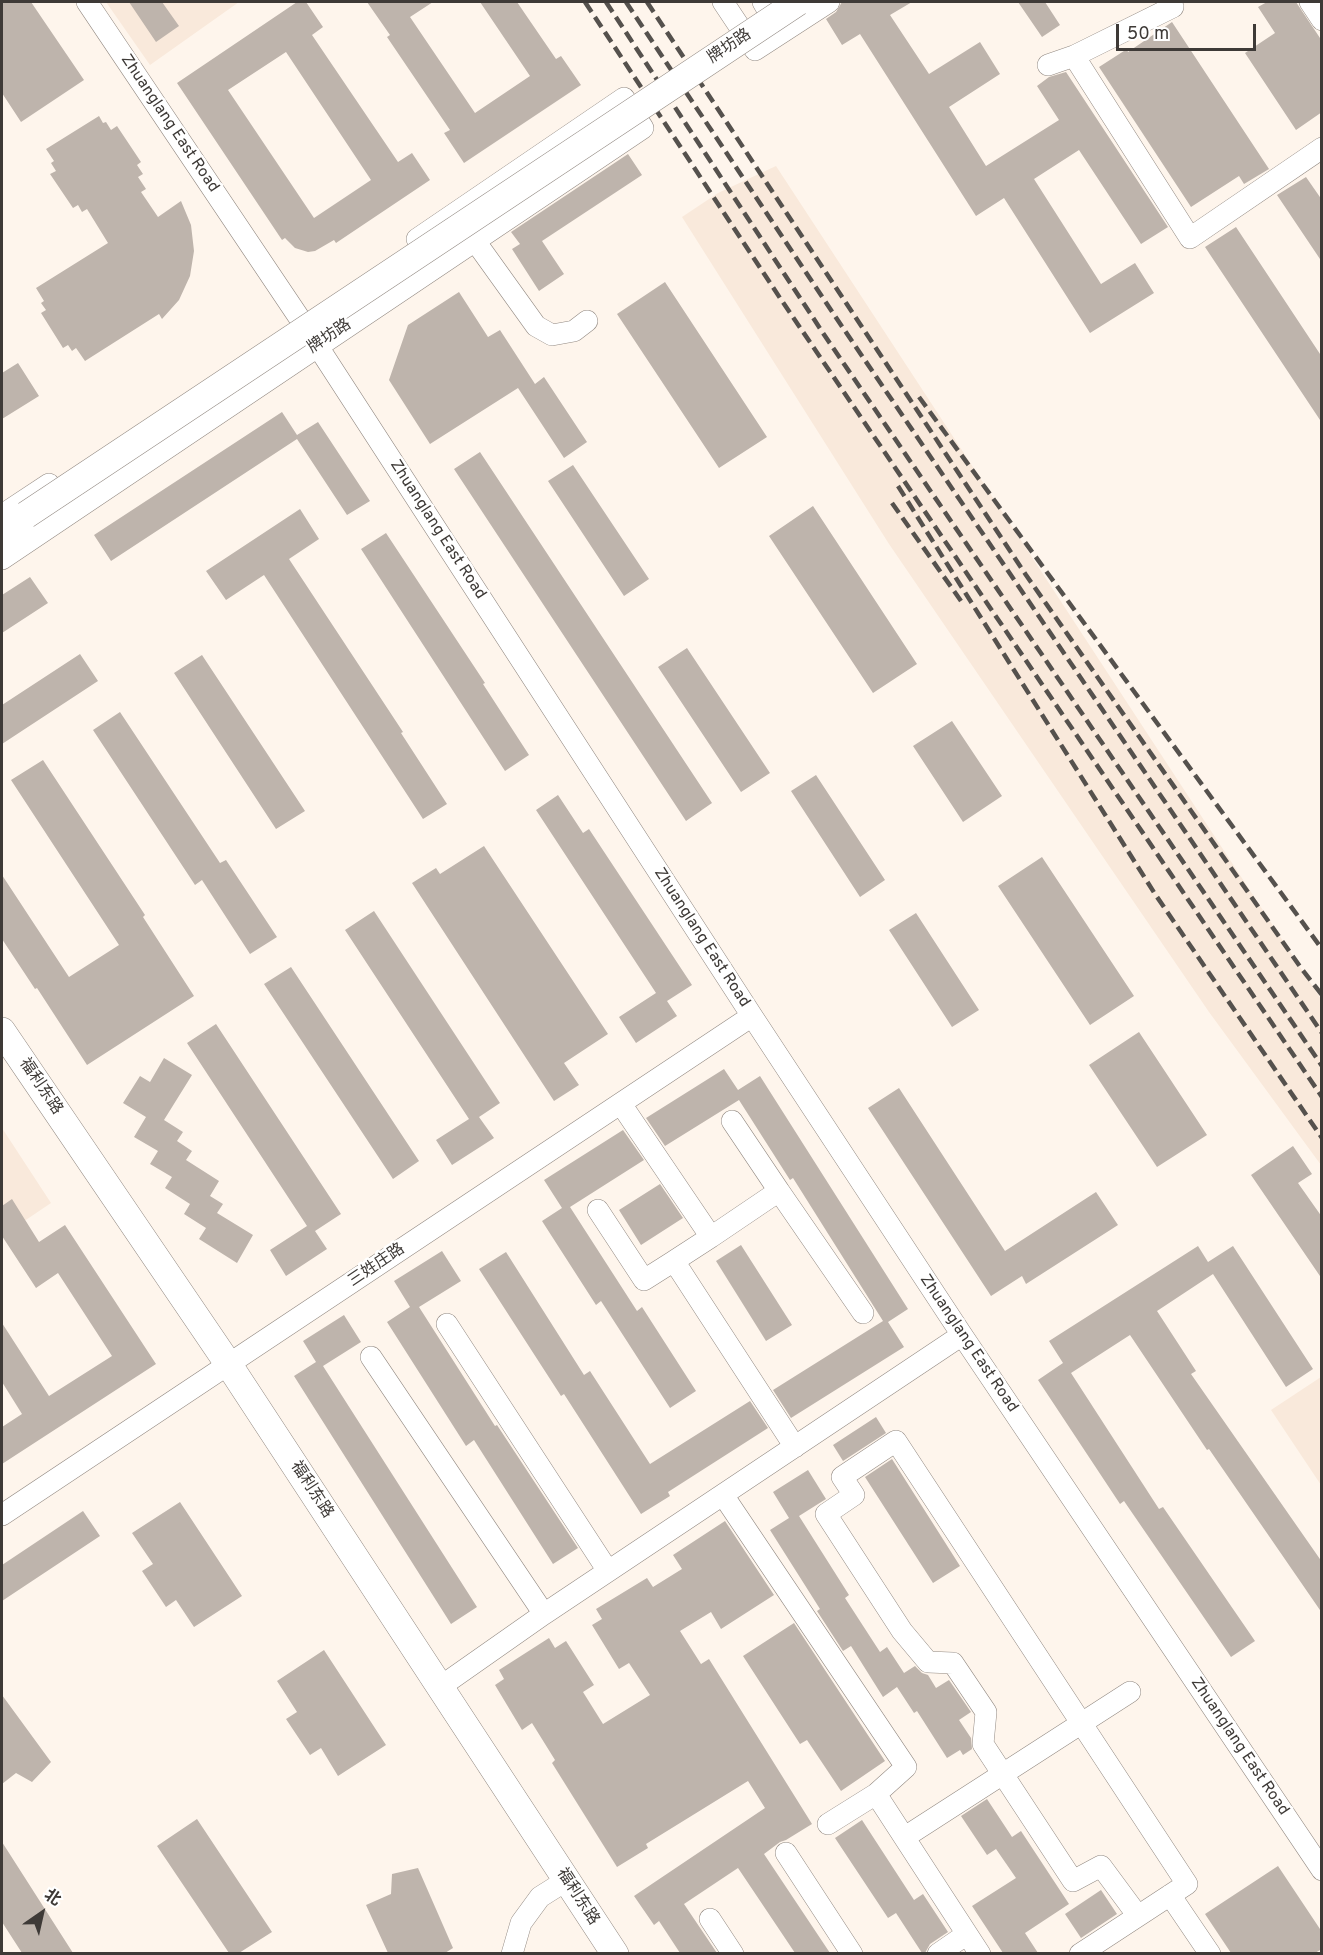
<!DOCTYPE html>
<meta charset="utf-8">
<style>
body{margin:0}
#map{position:relative;width:1323px;height:1955px;overflow:hidden;background:#fef5ec;font-family:Overpass,"Noto Sans SC",sans-serif}
canvas{display:block}
.frame{position:absolute;inset:0;border:3px solid #3e3a37;pointer-events:none}
.north{position:absolute;left:12px;top:1883px;width:60px;height:60px;-webkit-text-stroke:4px #fff;paint-order:stroke;rotate:34deg;font-size:16px;font-weight:700;line-height:24px;text-align:center;color:#3e3a37}
.north::after{content:'';display:block;margin:auto;width:21px;height:27px;background:#3e3a37;clip-path:polygon(50% 0,100% 100%,50% 72%,0 100%)}
.scale{position:absolute;left:1116px;top:24px;width:140px;height:27px;box-sizing:border-box;border:3px solid #3e3a37;border-top:0;padding-left:8px;font-size:18px;line-height:21px;white-space:nowrap;color:#3e3a37;-webkit-text-stroke:4px #fff;paint-order:stroke}
</style>
<div id="map">
<canvas width="1323" height="1955"></canvas>
<div class="frame"></div>
<div class="north">北</div>
<div class="scale">50 m</div>
</div>
<script>
const context = document.querySelector('canvas').getContext('2d');
context.lineJoin = 'round';
function fill(path, color) { context.fillStyle = color; context.fill(path, 'evenodd'); }
const toPath = rows => new Path2D(rows.map(r => 'M' + r).join(''));
function strokePath(path, color, width, dash) { context.strokeStyle = color; context.lineWidth = width; context.lineCap = dash ? 'butt' : 'round'; context.setLineDash(dash || []); context.stroke(path); }
function drawText(font, color, halo, rows, align = 'center') {
  context.font = font + ' Overpass,"Noto Sans SC",sans-serif'; context.lineWidth = 5; context.setLineDash([]); context.textBaseline = 'middle'; context.strokeStyle = halo; context.fillStyle = color; for (const [text, x, y, turn = 0] of rows) {
    context.save(); context.translate(x, y); context.rotate((+turn || 0) * Math.PI / 180); context.textAlign = isNaN(turn) ? turn : align; if (halo) context.strokeText(text, 0, 0); context.fillText(text, 0, 0); context.restore();
  }
}
const built = toPath([
 [106,2,239,2,150,65],
 [776,166,1321,999,1321,1165,1209,1012,889,544,682,217,718,193],
 [2,1128,51,1203,2,1236],
 [1321,1377,1321,1485,1271,1410]
]);
const building = toPath([
 [2,2,31,2,84,80,21,122,2,93],
 [129,2,162,2,179,26,156,42],
 [297,2,306,2,323,27,312,35,398,162,412,153,430,180,336,243,334,240,315,251,308,252,295,248,285,238,282,240,177,83],
 [286,52,371,180,314,218,228,90],
 [367,2,433,2,410,17,475,113,530,76,480,2,517,2,556,59,561,56,581,85,464,163,444,133,450,130,387,37,390,35],
 [842,2,912,2,890,15,929,74,980,42,1000,74,949,107,986,166,1059,120,1037,86,1049,77,1066,72,1168,227,1141,244,1079,150,1034,179,1101,284,1135,263,1154,293,1090,333,1004,198,976,216,860,34,842,45,826,19,836,12],
 [1018,2,1045,2,1060,25,1042,37],
 [1267,2,1296,2,1322,41,1322,112,1296,130,1245,53,1275,33,1258,7],
 [1172,22,1269,169,1244,184,1239,176,1191,207,1099,67,1127,49,1128,52],
 [99,116,103,123,106,122,111,130,117,126,141,162,137,165,143,174,138,177,146,189,141,192,158,217,181,201,191,225,194,251,190,276,179,300,162,319,159,314,85,361,76,348,72,351,68,345,63,348,41,313,46,310,41,303,44,301,36,288,108,243,87,209,82,212,78,205,73,208,50,174,56,171,51,163,54,161,46,149],
 [628,154,642,175,542,241,564,274,539,291,512,249,520,244,511,232],
 [1306,177,1322,200,1322,262,1277,195],
 [1236,227,1322,357,1322,423,1205,247],
 [665,282,767,437,719,468,617,314],
 [459,292,488,337,500,330,535,384,544,377,587,442,564,458,518,388,430,444,389,380,408,325],
 [18,363,39,396,2,419,2,373],
 [282,412,297,435,318,422,370,501,347,515,297,439,111,561,94,535],
 [480,452,712,803,686,821,454,469],
 [573,465,649,579,624,596,548,481],
 [813,506,917,664,873,693,769,536],
 [300,509,319,539,289,559,403,732,401,733,447,804,423,819,264,575,226,600,206,571],
 [386,533,485,683,483,684,529,755,505,771,361,549],
 [30,577,48,603,2,633,2,595],
 [687,648,770,773,741,792,658,667],
 [80,654,98,681,2,744,2,705],
 [202,655,305,811,276,829,174,673],
 [120,712,220,863,226,860,277,937,250,954,202,880,195,885,93,730],
 [952,721,1002,796,963,822,913,746],
 [43,760,145,915,143,917,194,996,87,1065,37,988,35,989,2,939,2,875,69,977,119,945,11,780],
 [816,775,885,880,860,897,791,791],
 [558,795,583,833,589,829,692,985,667,1001,677,1016,636,1043,619,1017,656,993,536,810],
 [484,846,608,1034,564,1063,579,1085,554,1101,412,883,436,868,440,874],
 [1042,857,1134,996,1090,1025,998,886],
 [374,911,500,1103,479,1117,494,1138,452,1165,436,1140,469,1119,345,930],
 [916,913,979,1010,952,1027,889,930],
 [291,967,419,1161,393,1179,264,984],
 [216,1024,341,1214,315,1231,327,1249,286,1276,270,1250,307,1226,187,1043],
 [1139,1032,1207,1135,1157,1167,1089,1065],
 [164,1058,192,1075,164,1120,183,1132,177,1141,192,1151,186,1160,219,1181,210,1196,223,1204,217,1213,253,1235,237,1263,199,1239,206,1228,184,1214,190,1204,165,1188,172,1177,150,1164,158,1151,134,1137,146,1117,123,1103,140,1076,150,1082],
 [724,1069,738,1090,760,1076,908,1309,888,1322,904,1347,791,1418,773,1390,883,1321,793,1178,790,1180,739,1100,665,1146,646,1118],
 [899,1088,1005,1251,1096,1192,1118,1225,1026,1284,1022,1276,991,1296,868,1108],
 [623,1130,644,1160,570,1207,637,1311,642,1307,696,1391,670,1408,601,1301,596,1305,542,1221,562,1208,544,1180],
 [1293,1146,1312,1174,1298,1183,1322,1217,1322,1279,1251,1175],
 [660,1184,683,1218,641,1245,619,1210],
 [12,1199,39,1242,65,1225,156,1364,2,1464,2,1427,22,1414,2,1382,2,1323,49,1396,112,1356,58,1273,36,1288,2,1236,2,1206],
 [741,1245,792,1325,766,1341,716,1261],
 [1198,1246,1208,1262,1233,1246,1313,1369,1286,1387,1213,1274,1157,1311,1196,1371,1191,1374,1322,1562,1322,1613,1209,1449,1207,1450,1130,1335,1071,1373,1159,1509,1163,1507,1255,1641,1231,1657,1124,1501,1120,1504,1038,1380,1063,1363,1049,1341],
 [442,1251,461,1281,419,1307,495,1426,497,1425,578,1548,553,1564,474,1440,466,1446,387,1322,410,1307,394,1281],
 [506,1252,584,1375,590,1371,650,1464,750,1401,768,1428,668,1492,670,1496,641,1514,564,1394,561,1396,479,1269],
 [344,1315,361,1342,323,1366,477,1607,451,1624,294,1376,316,1362,303,1341],
 [876,1417,886,1433,843,1461,833,1445],
 [892,1459,960,1566,933,1583,865,1477],
 [808,1470,826,1499,799,1516,849,1595,845,1598,880,1652,887,1647,904,1673,915,1666,922,1673,928,1675,936,1688,949,1680,971,1712,959,1720,971,1738,972,1749,963,1755,960,1750,947,1758,917,1711,914,1713,897,1687,883,1697,851,1646,843,1651,817,1611,820,1609,770,1530,789,1518,773,1492],
 [180,1502,242,1596,194,1627,176,1600,166,1607,142,1571,153,1564,132,1533],
 [83,1511,100,1536,2,1601,2,1565],
 [725,1521,774,1595,721,1629,711,1612,680,1631,701,1664,709,1659,812,1824,786,1840,780,1842,764,1854,830,1953,795,1953,738,1868,684,1904,717,1953,680,1953,659,1921,654,1925,634,1896,765,1808,748,1781,646,1844,648,1848,617,1867,552,1763,555,1760,532,1723,522,1730,495,1685,504,1679,499,1670,549,1638,555,1648,566,1641,594,1685,583,1692,603,1724,650,1695,629,1663,619,1669,592,1625,602,1619,596,1609,647,1578,653,1587,682,1569,673,1555],
 [794,1623,885,1761,841,1791,807,1740,800,1744,743,1656],
 [324,1650,386,1745,338,1776,321,1748,310,1755,286,1719,297,1712,277,1681],
 [2,1695,51,1762,32,1782,16,1773,2,1784],
 [987,1799,1012,1837,1021,1831,1069,1904,1025,1933,1038,1953,1003,1953,972,1906,1016,1878,996,1849,987,1855,961,1816],
 [197,1819,272,1932,239,1953,229,1953,157,1846],
 [862,1820,914,1900,923,1894,948,1932,930,1944,925,1953,922,1953,896,1913,888,1918,835,1838],
 [2,1842,73,1953,22,1953,2,1922],
 [1278,1866,1322,1932,1322,1949,1315,1953,1231,1953,1205,1914],
 [418,1868,453,1948,445,1953,388,1953,366,1905,391,1894,392,1874],
 [1101,1890,1117,1914,1081,1938,1065,1914]
]);
const minor = toPath([
 [87,2,300,319,752,1016,962,1335,1322,1870],
 [723,2,755,50,829,2],
 [763,2,767,9],
 [1310,2,1322,20],
 [1074,56,1190,238,1322,148],
 [1048,65,1074,56,1173,7],
 [475,241,536,326,552,335,574,331,587,321],
 [2,515,49,484],
 [2,559,643,128,624,98,417,239],
 [621,1104,711,1237,779,1191,732,1121],
 [779,1191,863,1313],
 [598,1210,644,1280,674,1261,795,1447],
 [674,1261,711,1237],
 [447,1324,608,1571],
 [371,1357,544,1614],
 [723,1495,906,1767,876,1794],
 [2,1515,752,1016],
 [440,1687,544,1614,962,1335],
 [828,1824,876,1794,980,1954],
 [905,1837,1130,1692],
 [786,1853,852,1954],
 [1170,1895,1210,1954],
 [710,1919,733,1954],
 [512,1954,521,1923,540,1897,567,1880],
 [938,1954,967,1934],
 [1080,1954,1100,1941,1187,1884,896,1441,842,1477,854,1495,826,1514,902,1631,928,1662,953,1663,986,1712,983,1744,1073,1881,1101,1866,1138,1916]
]);
const major = toPath([
 [2,540,26,515],
 [2,1031,229,1365,615,1954]
]);
const rail = toPath([
 [585,2,780,298,1322,1097],
 [606,2,825,336,1322,1066],
 [626,2,841,325,1322,1033],
 [647,2,1026,575,1301,968,1322,995],
 [919,397,1322,949],
 [898,486,1155,894,1322,1138],
 [892,503,961,601]
]);
const majorBridge = toPath([
 [26,515,798,2]
]);
const streetNames = [
 ["牌坊路",730,47,-34],
 ["Zhuanglang East Road",169,124,56],
 ["牌坊路",330,337,-34],
 ["Zhuanglang East Road",437,530,57],
 ["Zhuanglang East Road",701,938,57],
 ["福利东路",40,1087,56],
 ["三姓庄路",377,1266,-34],
 ["Zhuanglang East Road",968,1344,56],
 ["福利东路",311,1490,57],
 ["Zhuanglang East Road",1239,1747,56],
 ["福利东路",577,1897,57]
];
fill(built, '#f9e9db');
fill(building, '#beb4ac');
strokePath(minor, '#928982', 22);
strokePath(major, '#928982', 28);
strokePath(minor, '#fff', 21);
strokePath(major, '#fff', 27);
strokePath(rail, '#55514d', 4.5, [12, 6]);
strokePath(majorBridge, '#928982', 28, []);
strokePath(majorBridge, '#fff', 27);
drawText('16px', '#3e3a37', '#fff', streetNames);
</script>
